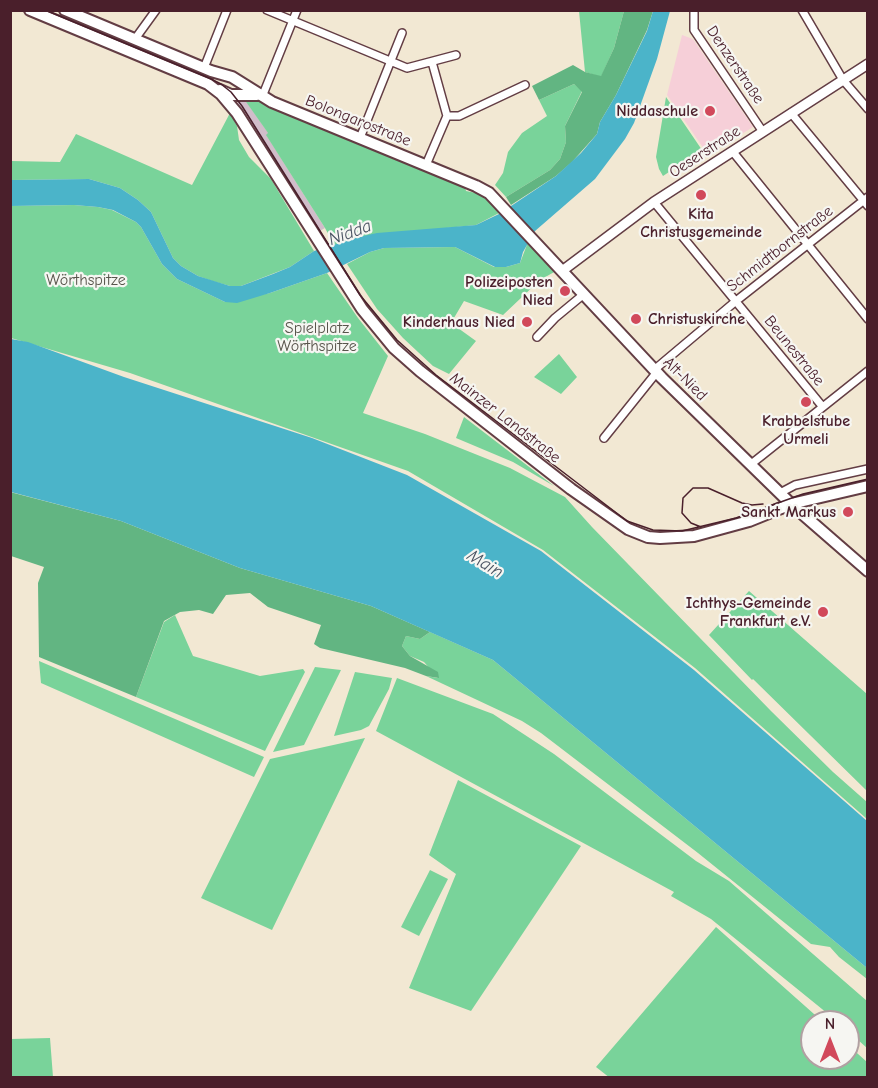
<!DOCTYPE html>
<meta charset="utf-8">
<style>
body{margin:0}
#map{position:relative;width:878px;height:1088px;overflow:hidden;background:#f2e8d3;font-family:"Comic Neue",sans-serif}
canvas{display:block}
.frame{position:absolute;inset:0;border:12px solid #4a1f2b;pointer-events:none}
.north{position:absolute;left:800px;top:1010px;width:60px;height:60px;box-sizing:border-box;background:#f6f6f2;border:2px solid #b1a0a2;border-radius:50%;rotate:0deg;font-size:16px;font-weight:700;line-height:24px;text-align:center;color:#4a1f2b}
.north::after{content:'';display:block;margin:auto;width:21px;height:27px;background:#d1495b;clip-path:polygon(50% 0,100% 100%,50% 72%,0 100%)}
</style>
<div id="map">
<canvas width="878" height="1088"></canvas>
<div class="frame"></div>
<div class="north">N</div>
</div>
<script>
const context = document.querySelector('canvas').getContext('2d');
context.lineJoin = 'round';
function fill(path, color) { context.fillStyle = color; context.fill(path, 'evenodd'); }
const toPath = rows => new Path2D(rows.map(r => 'M' + r).join(''));
function strokePath(path, color, width, dash) { context.strokeStyle = color; context.lineWidth = width; context.lineCap = dash ? 'butt' : 'round'; context.setLineDash(dash || []); context.stroke(path); }
function drawText(font, color, halo, rows, align = 'center') {
  context.font = font + ' "Comic Neue",sans-serif'; context.lineWidth = 4.5; context.setLineDash([]); context.textBaseline = 'middle'; context.strokeStyle = halo; context.fillStyle = color; for (const [text, x, y, turn = 0] of rows) {
    context.save(); context.translate(x, y); context.rotate((+turn || 0) * Math.PI / 180); context.textAlign = isNaN(turn) ? turn : align; if (halo) context.strokeText(text, 0, 0); context.fillText(text, 0, 0); context.restore();
  }
}
const built = toPath([
 [682,35,693,39,753,127,708,155,667,95]
]);
const industrial = toPath([
 [243,97,269,134,267,136,325,228,318,232,241,111,236,98]
]);
const green = toPath([
 [579,11,624,11,614,48,601,77,585,72],
 [574,84,582,91,565,126,566,142,560,159,550,170,506,197,495,185,503,173,508,152,522,133,547,116,539,100],
 [251,97,465,187,466,191,481,194,501,212,476,225,359,237,334,245,325,228,266,135,268,133,244,99],
 [666,97,702,150,663,176,659,169,656,157],
 [230,113,237,126,239,140,249,157,271,179,314,251,290,267,241,286,230,286,212,281,198,276,181,266,173,258,151,212,138,200,120,188,89,179,11,180,11,161,60,162,76,134,192,185],
 [74,205,98,207,112,210,136,222,141,227,162,264,177,279,225,302,270,293,327,273,358,318,388,356,363,413,425,434,510,468,565,497,592,527,771,711,833,772,867,802,867,819,695,668,543,550,408,471,130,373,11,338,10,206],
 [528,242,556,271,540,280,503,315,464,301,451,323,476,341,449,374,433,366,403,338,377,309,347,264,370,252,384,248,455,247,494,267,506,267,520,263],
 [559,354,577,377,561,394,534,377],
 [464,417,554,486,513,462,456,438],
 [749,591,867,694,867,791,753,679,752,680,709,635],
 [175,615,193,656,260,676,303,669,305,672,265,751,136,697,164,622],
 [430,632,493,660,867,968,867,979,839,957,830,947,811,944,698,853,541,733,522,721,426,676,438,678,424,662,410,656,402,646,406,636,420,639],
 [39,661,147,707,264,757,254,777,41,683],
 [315,667,341,670,304,745,273,752],
 [355,672,392,678,389,689,369,726,361,730,334,736],
 [397,678,493,714,554,754,696,861,729,881,867,1001,867,1048,848,1031,848,1022,838,1022,711,919,671,896,674,892,376,731],
 [365,738,272,930,201,898,270,759],
 [458,780,581,846,471,1011,409,988,456,874,429,855],
 [430,870,448,879,419,936,401,927],
 [716,927,823,1022,812,1022,812,1058,848,1058,848,1045,867,1062,867,1077,610,1078,596,1067],
 [50,1038,53,1077,11,1077,11,1039]
]);
const forest = toPath([
 [624,11,653,11,647,30,616,95,600,122,597,134,572,162,556,176,511,205,506,197,550,170,560,159,566,142,565,126,582,92,574,84,539,100,532,86,573,65,585,72,601,76,614,48],
 [10,492,121,521,240,568,371,606,430,632,420,639,406,636,402,646,410,656,438,672,439,678,426,676,405,668,320,648,314,644,321,625,268,607,250,593,226,595,213,614,199,610,180,612,164,621,136,697,39,657,38,583,44,567,11,556]
]);
const water = toPath([
 [653,11,670,11,657,59,634,123,625,139,595,179,535,231,523,252,520,263,506,267,495,267,455,247,384,248,370,252,327,273,270,293,237,303,225,302,177,279,162,264,141,227,136,222,113,210,98,207,74,205,11,206,10,180,89,179,120,188,138,200,151,212,173,258,181,266,198,276,230,286,241,286,273,274,290,267,314,251,359,237,377,233,476,225,499,214,556,176,581,153,597,134,600,122,616,95,647,31],
 [11,339,28,342,124,377,312,438,407,475,541,551,694,670,867,821,867,968,493,660,371,606,240,568,121,521,11,492]
]);
const minor = toPath([
 [267,10,407,68,456,55],
 [694,10,694,30,763,132],
 [802,10,843,80,868,109],
 [135,39,156,10],
 [204,68,227,10],
 [262,97,297,10],
 [791,113,868,206],
 [447,116,459,116,525,85],
 [360,138,402,33],
 [733,152,868,319],
 [426,165,447,116,432,62],
 [654,202,822,406],
 [537,337,555,318,584,294],
 [654,370,736,301,868,197],
 [604,438,657,372],
 [750,465,868,371],
 [780,493,795,485,868,469]
]);
const tertiary = toPath([
 [562,271,654,202,868,64]
]);
const secondary = toPath([
 [30,10,208,84,221,94,237,113,362,309,394,348,420,371,571,489,628,529,648,537,660,538,694,536,749,521,791,504,868,486],
 [65,10,211,71,232,77,272,102,476,186,489,193,662,378,791,504,868,571],
 [220,90,231,95,257,95]
]);
const tram = toPath([
 [45,10,209,78,221,84,231,92,242,106,360,295,397,340,436,375,627,521,653,530,682,531,736,518,803,494,868,479],
 [701,527,691,523,682,513,683,498,693,488,708,488,742,503,752,505,763,504]
]);
const markers = [
 [710,111,6,"#d1495b"],
 [701,195,6,"#d1495b"],
 [565,291,6,"#d1495b"],
 [636,319,6,"#d1495b"],
 [527,322,6,"#d1495b"],
 [806,402,6,"#d1495b"],
 [848,512,6,"#d1495b"],
 [823,612,6,"#d1495b"]
];
const streetNames = [
 ["Denzerstraße",735,65,56],
 ["Bolongarostraße",358,121,22],
 ["Oeserstraße",705,152,-33],
 ["Schmidtbornstraße",780,249,-38],
 ["Beunestraße",794,351,51],
 ["Alt-Nied",685,379,45],
 ["Mainzer Landstraße",505,418,38]
];
const poiNames = [
 ["Niddaschule",698,111],
 ["Kita",701,214,"center"],
 ["Christusgemeinde",701,232,"center"],
 ["Polizeiposten",553,282],
 ["Nied",553,300],
 ["Christuskirche",648,319,"left"],
 ["Kinderhaus Nied",515,322],
 ["Krabbelstube",806,421,"center"],
 ["Urmeli",806,439,"center"],
 ["Sankt Markus",836,512],
 ["Ichthys-Gemeinde",811,603],
 ["Frankfurt e.V.",811,621]
];
const parkNames = [
 ["Wörthspitze",86,280],
 ["Spielplatz",317,328],
 ["Wörthspitze",317,346]
];
const waterNames = [
 ["Nidda",350,233,-20],
 ["Main",485,564,31]
];
fill(built, '#f6cfd8');
fill(industrial, '#d1bdca');
fill(green, '#79d39a');
fill(forest, '#62b582');
fill(water, '#4bb4c9');
strokePath(minor, '#633d44', 10);
strokePath(tertiary, '#633d44', 12);
strokePath(secondary, '#633d44', 14);
strokePath(minor, '#fff', 7);
strokePath(tertiary, '#fff', 9);
strokePath(secondary, '#fff', 10);
strokePath(tram, '#4a1f2b', 1.5);
for (const [x, y, r, color] of markers) { const dot = new Path2D(); dot.arc(x, y, r, 0, 2 * Math.PI); context.fillStyle = color; context.fill(dot); strokePath(dot, '#f6f6f2', 2); }
drawText('16px', '#4a1f2b', '#f6f6f2', streetNames);
drawText('bold 16px', '#4a1f2b', '#f6f6f2', poiNames, 'right');
drawText('16px', '#58554c', '#f6f6f2', parkNames);
drawText('italic 18px', '#4a5362', '#f6f6f2', waterNames);
</script>
